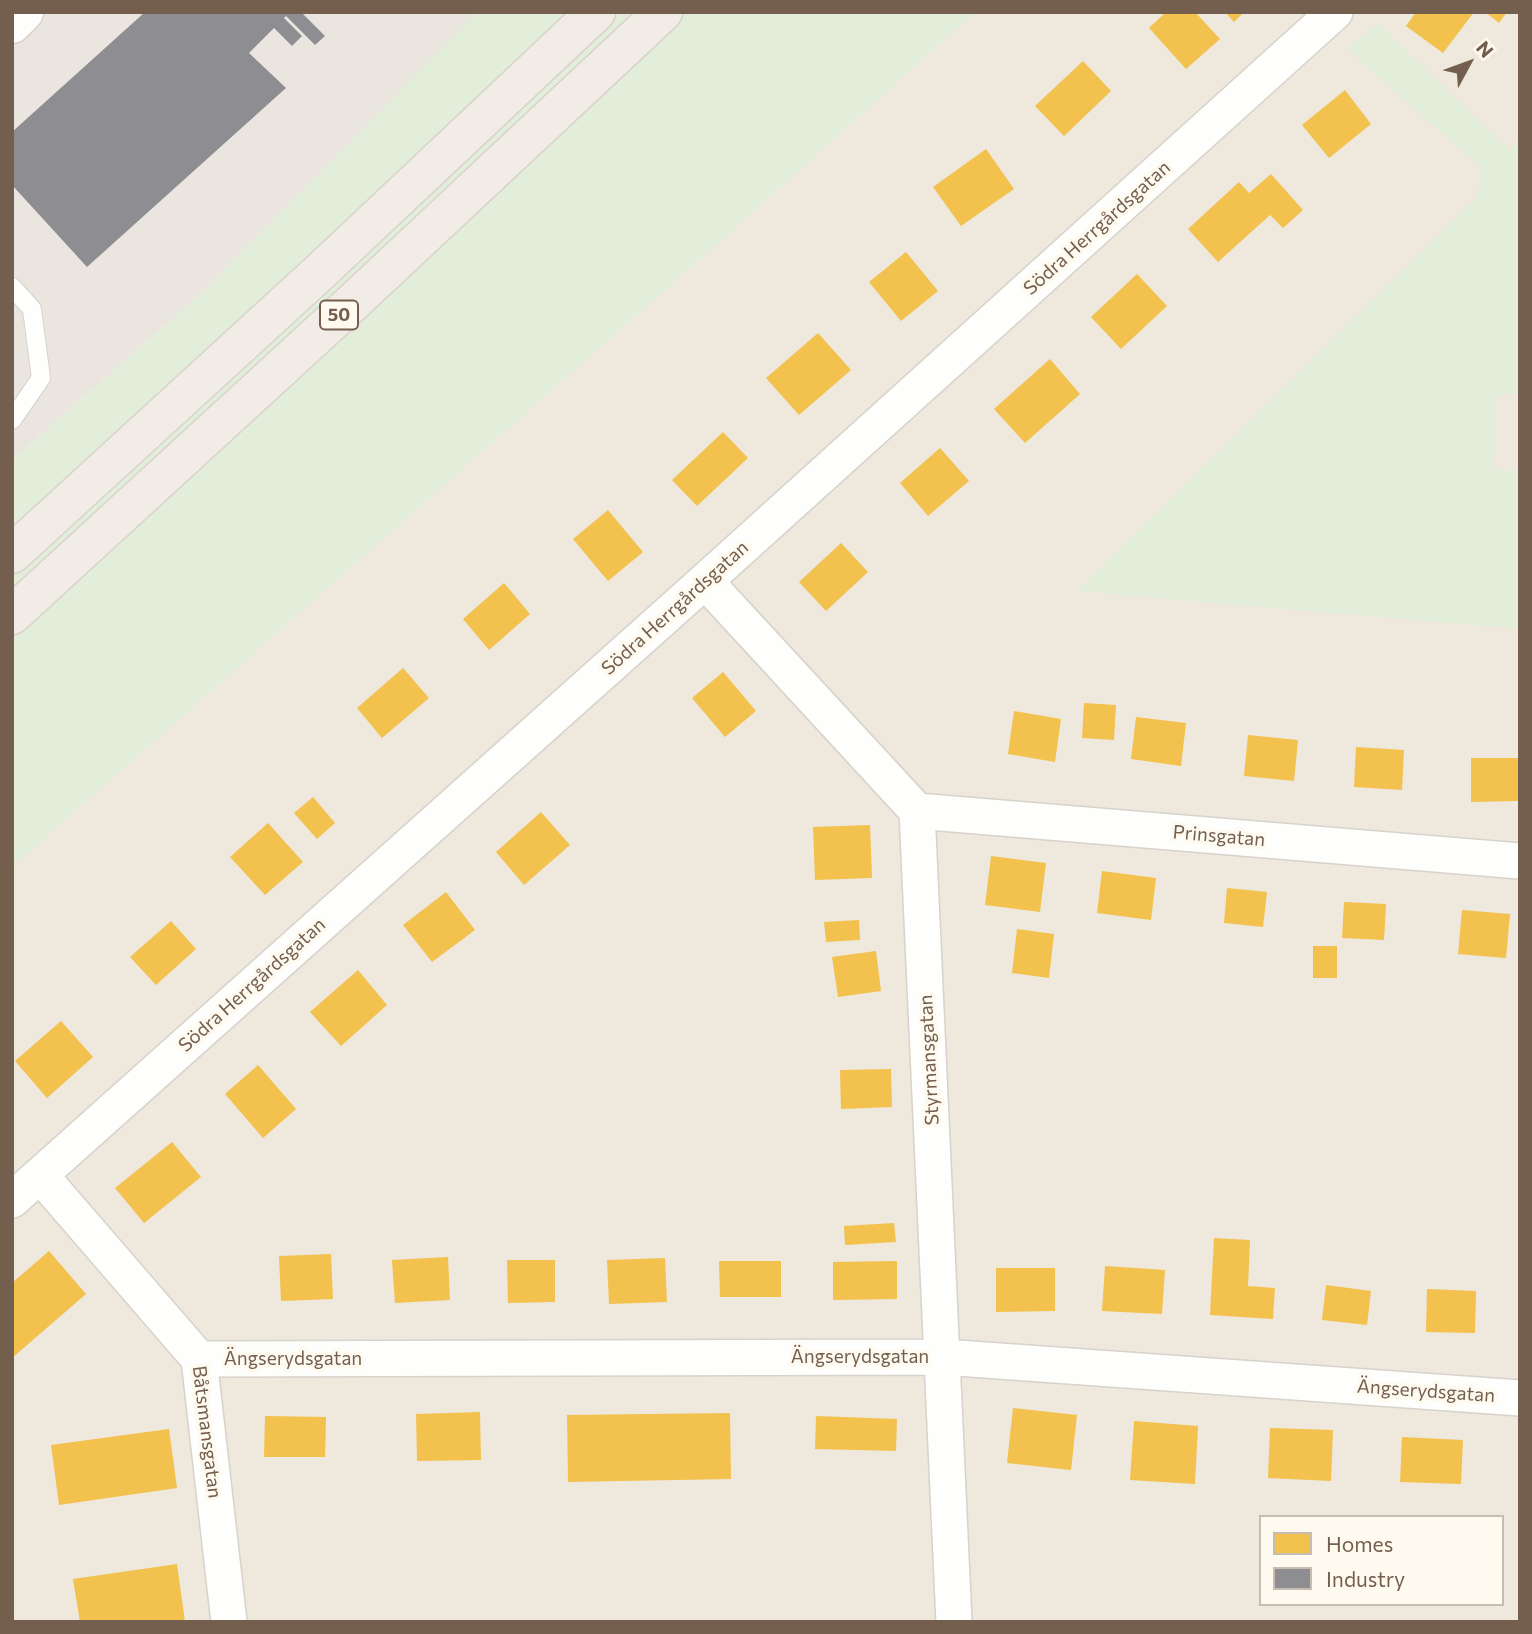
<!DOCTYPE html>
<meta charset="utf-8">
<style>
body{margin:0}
#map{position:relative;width:1532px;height:1634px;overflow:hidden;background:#f7f5ee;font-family:Commissioner,sans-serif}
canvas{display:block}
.frame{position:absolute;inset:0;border:14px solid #745f4f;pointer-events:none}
.legend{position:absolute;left:1259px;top:1515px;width:245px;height:91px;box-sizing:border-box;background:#fefaf0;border:2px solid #c7bcb0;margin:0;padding:9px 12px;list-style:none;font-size:21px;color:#745f4f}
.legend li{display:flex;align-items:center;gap:14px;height:35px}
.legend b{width:35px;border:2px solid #c7bcb0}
.north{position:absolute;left:1434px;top:28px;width:70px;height:70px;-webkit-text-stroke:5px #fefaf0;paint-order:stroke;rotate:49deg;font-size:19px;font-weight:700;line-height:28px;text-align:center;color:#745f4f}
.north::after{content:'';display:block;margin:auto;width:24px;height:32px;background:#745f4f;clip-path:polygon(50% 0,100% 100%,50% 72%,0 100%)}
</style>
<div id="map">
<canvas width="1532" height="1634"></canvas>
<div class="frame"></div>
<ul class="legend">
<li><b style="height:19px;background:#f2c14e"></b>Homes</li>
<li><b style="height:19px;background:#8d8d92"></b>Industry</li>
</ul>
<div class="north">N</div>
</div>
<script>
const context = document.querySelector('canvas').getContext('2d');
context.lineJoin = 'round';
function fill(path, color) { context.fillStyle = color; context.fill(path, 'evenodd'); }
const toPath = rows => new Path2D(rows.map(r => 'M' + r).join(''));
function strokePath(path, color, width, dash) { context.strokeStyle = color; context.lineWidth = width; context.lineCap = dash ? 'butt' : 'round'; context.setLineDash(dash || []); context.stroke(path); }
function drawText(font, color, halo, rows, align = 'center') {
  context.font = font + ' Commissioner,sans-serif'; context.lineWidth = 7; context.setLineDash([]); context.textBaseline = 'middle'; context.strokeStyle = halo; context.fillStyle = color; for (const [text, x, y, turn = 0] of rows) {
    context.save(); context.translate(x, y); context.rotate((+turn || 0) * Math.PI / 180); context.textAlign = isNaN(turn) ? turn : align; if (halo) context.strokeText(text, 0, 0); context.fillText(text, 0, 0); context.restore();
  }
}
const residential = toPath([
 [975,12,1520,12,1520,1622,12,1622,12,867,741,223],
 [1261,1517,1502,1517,1502,1604,1261,1604]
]);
const industrial = toPath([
 [12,12,494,12,201,294,12,460]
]);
const green = toPath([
 [477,12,975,12,741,223,12,867,12,460,201,294],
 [1378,23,1510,151,1520,137,1520,393,1495,395,1494,469,1520,472,1520,629,1077,591,1478,196,1480,167,1347,49]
]);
const homes = toPath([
 [1166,12,1195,12,1220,39,1186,69,1149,28],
 [1225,12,1244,12,1234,22],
 [1416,12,1474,12,1443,53,1406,26],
 [1485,12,1507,12,1499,23],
 [1083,61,1111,91,1064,136,1035,106],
 [1345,90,1371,124,1329,158,1302,125],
 [986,149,1014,189,961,226,933,187],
 [1271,174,1303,210,1283,228,1270,215,1218,262,1188,229,1239,182,1249,193],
 [906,252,938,291,901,321,869,282],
 [1137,274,1167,306,1121,349,1091,317],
 [818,333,851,370,799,415,766,378],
 [1050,359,1080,394,1025,443,994,409],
 [723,432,748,458,697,506,672,480],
 [940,448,969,481,928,516,900,483],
 [608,510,643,552,608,581,573,539],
 [841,543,868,572,826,611,799,582],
 [504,583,530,614,489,650,463,619],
 [403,668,429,698,382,738,357,708],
 [723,672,756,711,725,737,692,698],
 [1084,703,1116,705,1114,740,1082,738],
 [1014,711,1061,719,1055,762,1008,754],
 [1136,717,1186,723,1181,766,1131,759],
 [1248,735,1298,740,1294,781,1244,776],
 [1356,747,1404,750,1402,790,1354,787],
 [1471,758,1520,758,1520,801,1471,802],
 [313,797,335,823,317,839,294,813],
 [541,812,570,845,524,885,496,852],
 [268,823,303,862,265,895,230,857],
 [870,825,872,878,815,880,813,827],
 [991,856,1046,863,1040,912,985,905],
 [1102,871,1156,878,1151,920,1097,913],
 [1227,888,1267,892,1263,927,1224,923],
 [446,892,475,930,432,962,403,925],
 [1344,902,1386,904,1384,940,1342,938],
 [1462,910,1510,914,1506,958,1458,954],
 [859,920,860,940,826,942,824,922],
 [171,921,196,949,156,985,130,957],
 [1017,929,1054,934,1049,978,1012,973],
 [1313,946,1337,946,1337,978,1313,978],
 [876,951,881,991,838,997,832,957],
 [358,970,387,1005,341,1046,310,1012],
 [61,1021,93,1057,47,1098,15,1061],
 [258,1065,296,1109,263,1138,225,1094],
 [891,1069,892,1107,841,1109,840,1070],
 [172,1142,201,1177,144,1223,115,1188],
 [894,1223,896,1242,845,1245,844,1226],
 [1214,1238,1250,1240,1248,1286,1275,1288,1273,1319,1210,1315],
 [49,1251,86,1294,12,1358,12,1283],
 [331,1254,333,1299,281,1301,279,1256],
 [448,1257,450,1300,395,1303,392,1260],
 [665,1258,667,1302,609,1304,607,1260],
 [507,1260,555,1260,555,1302,508,1303],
 [719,1261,781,1261,781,1297,720,1297],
 [897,1261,897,1299,833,1300,833,1262],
 [1105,1266,1165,1270,1162,1314,1102,1311],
 [996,1268,1055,1268,1055,1311,996,1312],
 [1326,1285,1371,1291,1367,1325,1322,1320],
 [1427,1289,1476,1291,1475,1333,1426,1332],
 [1013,1408,1077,1415,1071,1470,1007,1463],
 [480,1412,481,1460,417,1461,416,1414],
 [730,1413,731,1479,568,1482,567,1415],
 [265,1416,326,1417,325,1457,264,1457],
 [816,1416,897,1419,896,1451,815,1449],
 [1134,1421,1198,1426,1195,1484,1130,1480],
 [1270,1428,1333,1430,1331,1481,1268,1478],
 [169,1429,177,1488,59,1505,51,1445],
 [1402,1437,1463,1440,1461,1484,1400,1482],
 [177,1564,185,1622,80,1622,73,1579]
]);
const industry = toPath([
 [145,12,301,12,325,36,315,45,286,16,284,18,302,36,292,46,274,28,249,53,286,88,87,267,12,185,12,132]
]);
const service = toPath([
 [12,287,32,309,41,378,12,420]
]);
const minor = toPath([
 [705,581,917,811,954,1622],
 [917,811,1520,861],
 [40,1175,199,1359,229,1622],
 [12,1200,705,581,1335,12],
 [199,1359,943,1357,1520,1398]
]);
const tertiary = toPath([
 [12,24,24,12]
]);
const trunk = toPath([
 [12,554,322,270,596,12],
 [12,615,351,304,663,12]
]);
const shields = [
 [339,315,38]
];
const shieldNames = [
 ["50",339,315]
];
const streetNames = [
 ["Södra Herrgårdsgatan",1097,228,-42],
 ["Södra Herrgårdsgatan",675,608,-42],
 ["Prinsgatan",1219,836,5],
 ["Södra Herrgårdsgatan",252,985,-42],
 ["Styrmansgatan",929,1060,-93],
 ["Ängserydsgatan",860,1357],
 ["Ängserydsgatan",293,1359],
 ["Ängserydsgatan",1426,1391,4],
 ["Båtsmansgatan",207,1432,83]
];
fill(residential, '#efe8dc');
fill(industrial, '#eae5de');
fill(green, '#e3eeda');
fill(homes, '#f2c14e');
fill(industry, '#8d8d92');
strokePath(service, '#d7d2cc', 20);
strokePath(minor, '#d7d2cc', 38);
strokePath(tertiary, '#d7d2cc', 41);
strokePath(trunk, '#d8d2cb', 41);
strokePath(service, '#fefefc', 18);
strokePath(minor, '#fefefc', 35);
strokePath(tertiary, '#fefefc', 38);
strokePath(trunk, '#f1ede6', 38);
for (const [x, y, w] of shields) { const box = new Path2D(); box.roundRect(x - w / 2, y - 14.5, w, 29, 5); context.fillStyle = '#fefaf0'; context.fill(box); strokePath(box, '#745f4f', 2); }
drawText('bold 18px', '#745f4f', null, shieldNames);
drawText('19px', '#745f4f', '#fefaf0', streetNames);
</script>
